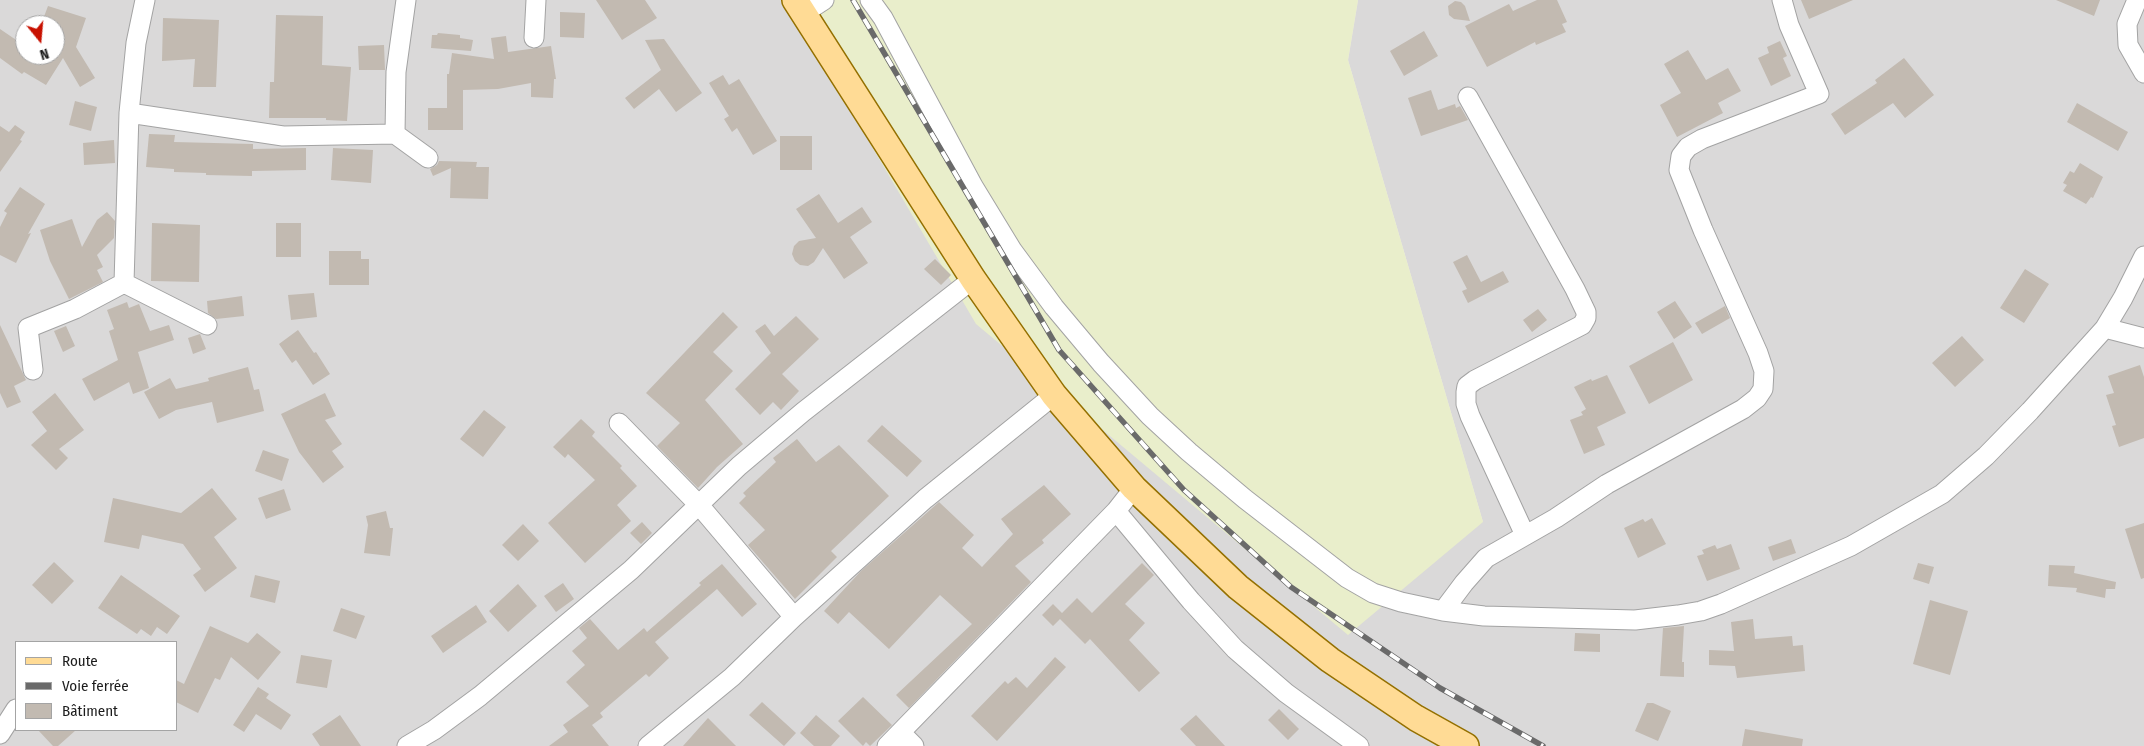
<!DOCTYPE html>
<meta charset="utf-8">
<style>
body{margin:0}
#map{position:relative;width:2144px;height:746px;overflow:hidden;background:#eeebe1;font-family:"Fira Sans Condensed",sans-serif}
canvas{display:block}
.legend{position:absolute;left:15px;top:641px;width:162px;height:90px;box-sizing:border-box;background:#fff;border:1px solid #a4a4a4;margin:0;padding:6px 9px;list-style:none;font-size:15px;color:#1c1c1c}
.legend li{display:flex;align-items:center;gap:10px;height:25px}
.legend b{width:25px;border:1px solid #a4a4a4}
.north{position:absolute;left:15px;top:15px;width:50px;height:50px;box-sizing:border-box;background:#fff;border:1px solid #a4a4a4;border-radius:50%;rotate:163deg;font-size:14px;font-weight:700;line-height:20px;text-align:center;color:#1c1c1c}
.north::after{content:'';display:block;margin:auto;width:18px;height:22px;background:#c81100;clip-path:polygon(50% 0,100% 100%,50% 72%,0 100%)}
</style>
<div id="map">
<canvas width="2144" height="746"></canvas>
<ul class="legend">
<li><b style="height:6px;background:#ffdb95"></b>Route</li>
<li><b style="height:6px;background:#6a6a6a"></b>Voie ferrée</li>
<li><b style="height:14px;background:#c2bab1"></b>Bâtiment</li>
</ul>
<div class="north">N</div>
</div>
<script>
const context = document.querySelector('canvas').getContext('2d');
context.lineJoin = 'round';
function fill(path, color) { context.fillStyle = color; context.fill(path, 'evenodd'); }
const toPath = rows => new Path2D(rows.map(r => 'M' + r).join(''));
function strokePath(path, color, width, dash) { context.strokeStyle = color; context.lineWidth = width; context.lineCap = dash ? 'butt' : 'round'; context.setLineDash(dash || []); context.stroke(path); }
const residential = toPath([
 [0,0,786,0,1483,522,1348,60,1358,0,2144,0,2144,746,0,746],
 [25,25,55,25,55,55,25,55],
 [16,642,176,642,176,730,16,730]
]);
const farmland = toPath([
 [786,0,1358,0,1348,60,1483,522,1348,635,976,324]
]);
const building = toPath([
 [596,0,645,0,657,18,622,40],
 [1537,0,1557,0,1567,22,1562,24,1566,32,1536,45,1535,42,1487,67,1465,26,1509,4,1513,11],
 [1801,0,1853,0,1809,19],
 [2056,0,2100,0,2094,16],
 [1455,1,1461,2,1465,6,1470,21,1454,19,1449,15,1448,6],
 [48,6,86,18,76,47,95,78,80,87,63,58,46,85,24,72,22,74,0,58,0,29,25,46,25,55,55,55,55,25,42,22],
 [560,12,585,13,584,38,560,37],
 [276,15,323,16,322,65,351,67,347,121,326,120,326,118,269,118,270,82,274,82],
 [163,18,219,20,216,87,193,87,195,59,162,61],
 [1424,31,1438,56,1404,76,1390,51],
 [438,33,460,35,460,38,473,40,471,51,431,48,432,35,437,35],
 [506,36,508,52,551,46,556,79,554,79,553,98,531,97,531,83,498,89,463,90,463,130,428,130,428,108,447,108,447,74,449,74,452,53,494,59,491,38],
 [664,39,702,93,676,112,659,89,634,109,625,98,661,70,645,40],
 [1780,41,1787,56,1783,58,1791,76,1771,86,1758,58,1769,53,1767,47],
 [384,45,385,70,359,70,358,46],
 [1688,50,1706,80,1728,68,1741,91,1718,103,1723,113,1677,137,1660,105,1681,93,1664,64],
 [1904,58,1934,95,1905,118,1893,103,1845,135,1831,114,1877,83,1875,80],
 [723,75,729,85,739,79,777,141,753,155,737,128,732,132,724,119,729,116,709,83],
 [1431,90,1438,110,1455,104,1456,108,1460,106,1468,120,1421,136,1408,98],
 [75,101,97,107,91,131,69,125],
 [2077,103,2128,132,2118,151,2067,122],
 [15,125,25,132,20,140,22,141,0,172,0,126,9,132],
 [149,134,175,135,174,142,253,144,253,149,306,148,306,170,252,171,252,176,206,175,206,173,174,172,174,169,146,167],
 [780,136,812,136,812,170,780,170],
 [114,140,115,163,84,165,83,143],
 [333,148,373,150,371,183,331,180],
 [439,161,477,162,476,167,489,167,488,199,450,198,451,168,433,176,430,169,437,165],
 [2080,163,2103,177,2093,198,2091,197,2086,204,2063,191,2067,185,2063,183,2070,171,2074,173],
 [20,187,45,204,28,234,31,233,16,263,0,255,0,227,7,213,4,211],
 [819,194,838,223,862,207,872,222,850,237,868,263,844,279,823,248,814,262,808,266,800,265,795,261,792,254,794,246,799,241,816,238,796,209],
 [107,212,115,221,114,238,97,255,103,267,97,270,103,282,69,299,50,261,40,230,72,219,82,247,97,220],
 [152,223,200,225,199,282,151,281],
 [276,223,301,223,301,257,276,257],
 [329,251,361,251,361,259,369,259,369,285,329,285],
 [1467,255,1481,282,1503,271,1509,282,1468,303,1462,291,1467,289,1453,262],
 [935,259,951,275,941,285,924,269],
 [2025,269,2049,284,2024,323,2000,308],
 [314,293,317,317,291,320,288,295],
 [242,296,244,316,216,319,208,313,207,301],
 [1675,301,1692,327,1674,339,1657,312],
 [127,302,129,308,139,304,150,331,169,325,174,340,138,352,149,388,133,394,129,382,94,401,82,379,118,360,109,331,114,329,107,310],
 [1725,306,1730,318,1702,334,1695,323],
 [1538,309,1547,320,1532,332,1523,320],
 [723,312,738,327,713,352,733,371,705,400,743,444,717,467,698,488,657,446,680,423,646,393],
 [796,316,819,339,782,374,799,391,781,410,773,402,760,415,735,389,771,353,755,331,765,324,774,336],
 [0,325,26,380,14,386,21,402,7,408,0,393],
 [66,326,75,346,63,352,54,331],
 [298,330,314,353,316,352,330,374,313,385,296,360,292,363,279,344],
 [200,334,206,349,193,354,188,338],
 [1962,336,1984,360,1955,387,1932,363],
 [1673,342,1693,380,1649,404,1629,366],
 [2140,365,2144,377,2144,438,2119,447,2112,426,2116,425,2106,395,2114,393,2108,376],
 [248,367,254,390,259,389,264,411,217,423,212,402,176,410,159,419,144,392,170,378,176,389,209,381,208,378],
 [1607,375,1626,413,1597,427,1605,445,1584,454,1570,420,1583,415,1581,412,1586,409,1574,387,1591,379,1592,381],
 [55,393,84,430,59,449,68,458,56,470,31,445,47,431,32,412],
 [325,393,336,416,325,420,342,444,332,451,344,467,323,483,299,452,281,414],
 [484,410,506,427,483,457,460,439],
 [581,419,595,432,592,436,622,466,620,468,637,486,617,505,631,521,585,563,548,523,595,480,568,454,565,458,553,447],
 [882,425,922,461,907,477,867,441],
 [797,439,816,462,839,445,889,496,831,551,837,557,795,599,748,545,765,530,739,503,746,496,743,493,776,462,773,458],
 [263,450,289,459,282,481,255,471],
 [1044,485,1071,514,1042,540,1044,543,1015,566,1031,582,909,708,896,695,972,624,940,595,889,649,849,612,838,624,824,611,861,571,939,502,974,535,962,548,982,567,1013,534,1001,519],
 [212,488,237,519,214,537,237,568,205,592,193,575,201,569,183,544,142,535,139,549,104,542,113,498,181,513],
 [284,489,291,510,266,519,258,498],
 [386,511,390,528,393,528,390,556,364,553,368,525,366,516],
 [1652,518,1666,544,1638,558,1624,528,1643,519,1645,522],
 [642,522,652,533,641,544,630,533],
 [2144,523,2144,578,2141,579,2125,529],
 [523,524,539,541,518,561,502,545],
 [1791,539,1796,553,1773,561,1768,547],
 [1731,544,1740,569,1707,581,1697,556,1704,554,1702,550,1715,545,1717,549],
 [54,562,74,581,52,604,32,585],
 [1142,563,1154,575,1125,604,1145,623,1129,640,1160,673,1139,692,1090,639,1085,644,1060,619,1053,626,1042,615,1053,604,1062,613,1077,598,1092,613],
 [1918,563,1934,567,1929,584,1913,579],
 [722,564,757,604,742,617,717,589,655,642,669,658,649,677,646,674,600,713,603,717,592,725,609,746,549,746,568,732,563,725,589,706,566,682,585,665,572,651,587,638,579,628,590,619,618,650,644,628,647,632,701,585,699,583],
 [2049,565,2075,566,2074,573,2116,582,2115,589,2106,589,2105,598,2076,592,2077,588,2048,586],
 [121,575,180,616,167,634,157,627,151,636,141,629,137,634,98,608],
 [255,575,280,581,275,603,250,597],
 [563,583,574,599,556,612,544,596],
 [518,584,537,606,508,632,489,611],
 [1930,600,1968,611,1950,675,1913,664],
 [476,605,487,622,443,653,431,636],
 [341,608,365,616,356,639,333,631],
 [1753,619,1755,639,1792,636,1793,646,1803,645,1805,671,1737,678,1735,666,1709,665,1709,650,1734,651,1731,622],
 [210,626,248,643,257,633,281,652,258,680,231,657,220,680,215,678,198,713,176,702,176,680,184,684],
 [1684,626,1682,662,1684,662,1684,677,1660,676,1663,628],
 [1575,633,1600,634,1600,652,1574,651],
 [301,655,332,660,327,688,296,683],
 [1055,657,1066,667,997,741,971,716,1005,681,1008,684,1016,677,1027,688],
 [258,687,269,694,266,698,291,715,281,730,256,714,244,732,233,725],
 [863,697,892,725,870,746,866,742,863,746,838,721],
 [762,702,796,733,784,746,749,715],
 [1647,703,1653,703,1671,711,1658,741,1635,731],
 [1279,709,1299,729,1288,740,1268,720],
 [340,715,361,746,320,746,312,734],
 [816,715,840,736,831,746,814,746,800,733],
 [1196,715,1225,746,1196,746,1180,729],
 [708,718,736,746,683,746],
 [1745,729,1803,739,1802,746,1742,746],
 [38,730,76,730,58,746,53,746]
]);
const minor = toPath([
 [145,0,136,43,129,113,124,283,207,325],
 [406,0,396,72,395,134,428,158],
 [870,0,883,18,973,186,1012,250,1054,307,1101,363,1150,416,1189,452,1245,499,1347,578,1373,593,1401,602,1443,611,1484,616,1635,620,1678,615,1701,611,1721,604,1851,546,1942,494,1986,456,2030,411,2105,328,2123,298,2144,256],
 [2137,0,2127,24,2128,45,2144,73],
 [804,13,824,0],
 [534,38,536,0],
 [1468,97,1575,289,1586,312,1586,318,1582,325,1475,380,1467,386,1466,392,1466,404,1470,416,1525,535],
 [129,113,283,136,395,134],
 [2105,328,2144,338],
 [33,370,28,328,75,309,124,283],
 [619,423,699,505,794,617],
 [1134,488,1116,511,1191,601,1235,649,1286,693,1359,746],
 [1443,611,1464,583,1486,558,1556,518,1607,484,1743,409,1757,398,1763,389,1764,371,1758,353,1703,230,1679,170,1681,156,1688,147,1702,139,1819,94,1789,25,1782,0],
 [901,733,914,746],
 [0,734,16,709],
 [407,746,434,730,480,696,631,570,739,466,803,412,973,279],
 [648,746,732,677,794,617,925,499,1054,395],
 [887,746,1116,511]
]);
const major = toPath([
 [795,0,973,279,1054,395,1134,488,1238,587,1330,660,1416,718,1466,746]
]);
const rail = toPath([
 [853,0,1059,350,1184,490,1291,587,1440,688,1543,746]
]);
fill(residential, '#dad9d9');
fill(farmland, '#e9eecb');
fill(building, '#c2bab1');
strokePath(minor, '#a3a3a3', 21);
strokePath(major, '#947000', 28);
strokePath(minor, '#fff', 19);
strokePath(major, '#ffdb95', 25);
strokePath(rail, '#6a6a6a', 5.5);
strokePath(rail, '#fff', 4, [11]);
</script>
